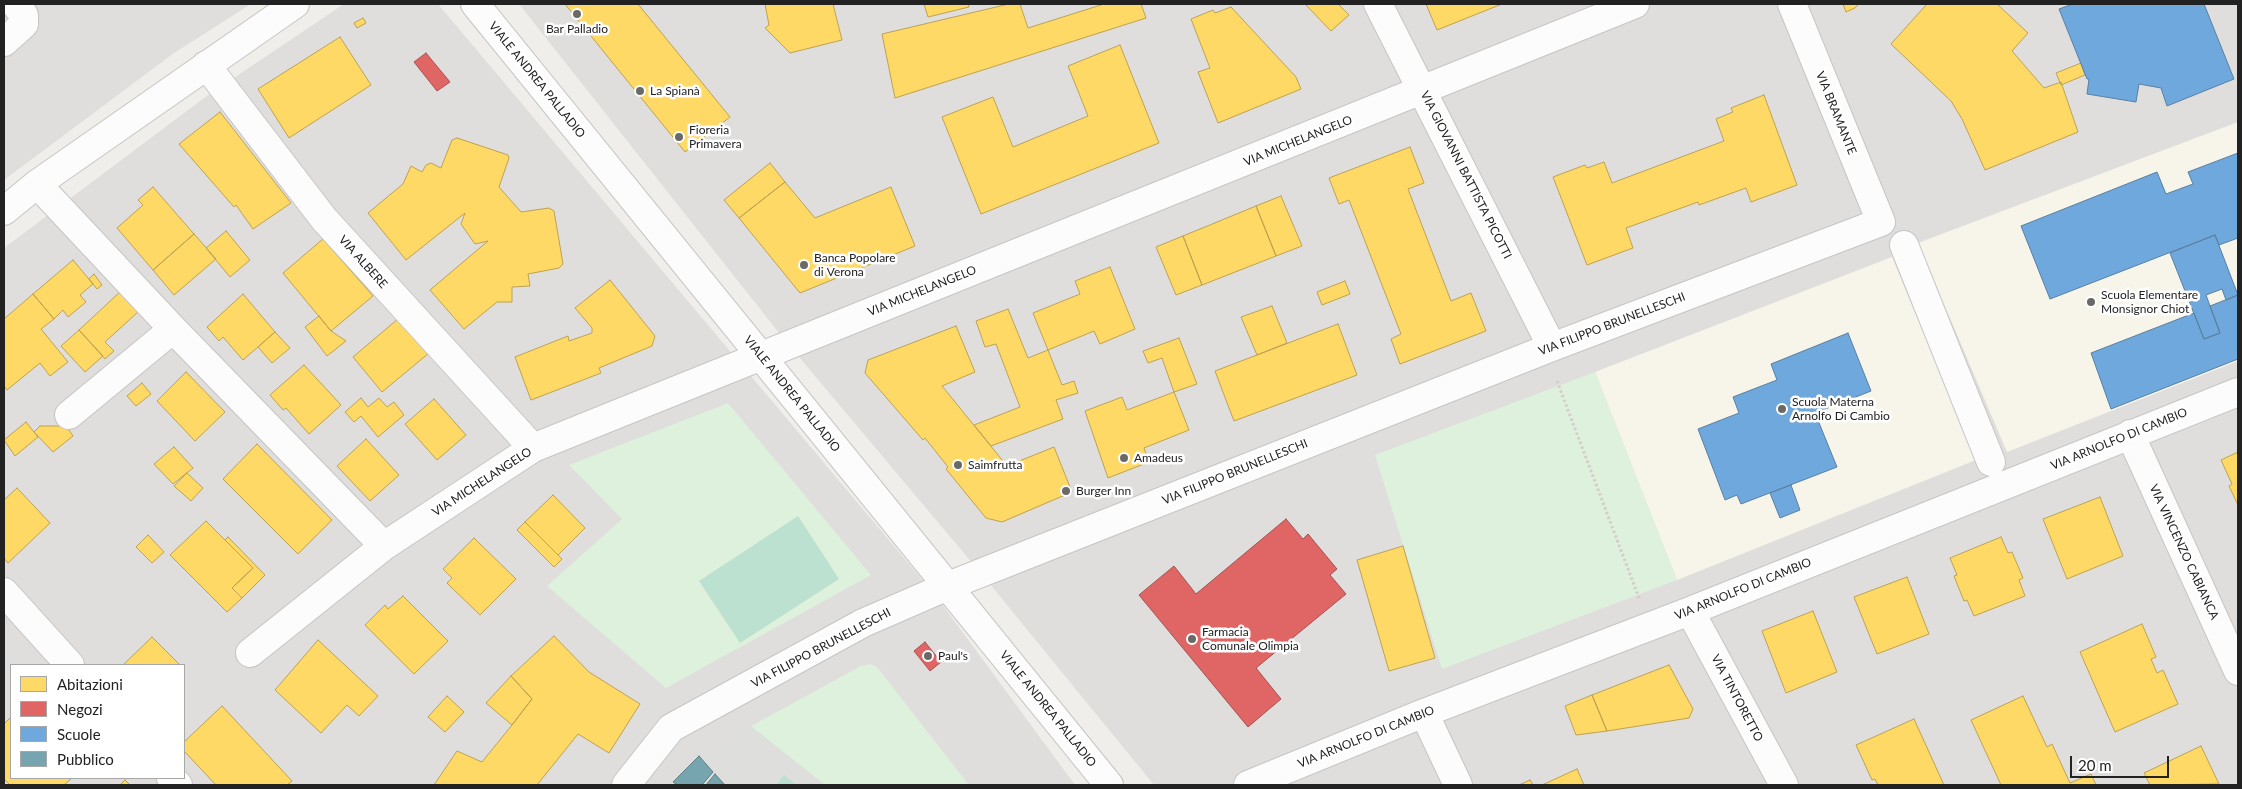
<!DOCTYPE html>
<meta charset="utf-8">
<style>
body{margin:0}
#map{position:relative;width:2242px;height:789px;overflow:hidden;background:#f0eeeb;font-family:Lato,sans-serif}
canvas{display:block}
.frame{position:absolute;inset:0;border:5px solid #222;pointer-events:none}
.legend{position:absolute;left:10px;top:664px;width:175px;height:115px;box-sizing:border-box;background:#fff;border:1px solid #a7a7a7;margin:0;padding:6px 9px;list-style:none;font-size:15px;color:#222}
.legend li{display:flex;align-items:center;gap:10px;height:25px}
.legend b{width:25px;border:1px solid #a7a7a7}
.scale{position:absolute;left:2070px;top:756px;width:99px;height:22px;box-sizing:border-box;border:2px solid #222;border-top:0;padding-left:6px;font-size:15px;line-height:18px;white-space:nowrap;color:#222;-webkit-text-stroke:4px #fff;paint-order:stroke}
</style>
<div id="map">
<canvas width="2242" height="789"></canvas>
<div class="frame"></div>
<ul class="legend">
<li><b style="height:14px;background:#ffd966"></b>Abitazioni</li>
<li><b style="height:14px;background:#e06666"></b>Negozi</li>
<li><b style="height:14px;background:#6fa8dc"></b>Scuole</li>
<li><b style="height:14px;background:#76a5af"></b>Pubblico</li>
</ul>
<div class="scale">20 m</div>
</div>
<script>
const context = document.querySelector('canvas').getContext('2d');
context.lineJoin = 'round';
function fill(path, color) { context.fillStyle = color; context.fill(path, 'evenodd'); }
const toPath = rows => new Path2D(rows.map(r => 'M' + r).join(''));
function strokePath(path, color, width, dash) { context.strokeStyle = color; context.lineWidth = width; context.lineCap = dash ? 'butt' : 'round'; context.setLineDash(dash || []); context.stroke(path); }
function drawText(font, color, halo, rows, align = 'center') {
  context.font = font + ' Lato,sans-serif'; context.lineWidth = 5; context.setLineDash([]); context.textBaseline = 'middle'; context.strokeStyle = halo; context.fillStyle = color; for (const [text, x, y, turn = 0] of rows) {
    context.save(); context.translate(x, y); context.rotate((+turn || 0) * Math.PI / 180); context.textAlign = isNaN(turn) ? turn : align; if (halo) context.strokeText(text, 0, 0); context.fillText(text, 0, 0); context.restore();
  }
}
const residential = toPath([
 [4,4,251,4,174,53,4,180],
 [344,4,438,4,936,596,1075,785,4,785,4,248,204,98],
 [11,665,184,665,184,778,11,778],
 [519,4,2238,4,2238,785,1154,785,989,583,783,338]
]);
const education = toPath([
 [2238,122,2238,361,2007,452,1918,243],
 [1892,257,1976,460,1677,580,1595,372]
]);
const religious = toPath([
 [870,664,877,667,969,785,670,785,699,756,861,666]
]);
const park = toPath([
 [1595,372,1677,580,1442,669,1375,455],
 [728,403,871,575,666,688,547,586,622,519,569,465],
 [870,664,877,667,969,785,825,785,751,726,861,666]
]);
const pitch = toPath([
 [798,516,839,579,740,643,699,581],
 [784,775,796,785,776,785]
]);
const homes = toPath([
 [565,4,638,4,730,117,685,152,565,4],
 [765,4,833,4,842,40,790,53,765,28,769,25,765,4],
 [924,4,968,4,969,7,928,17,924,4],
 [1009,4,1020,4,1028,28,1104,4,1141,4,1146,18,895,98,882,34,1009,4],
 [1305,4,1338,4,1349,15,1331,31,1305,4],
 [1426,4,1502,4,1437,30,1426,4],
 [1843,4,1859,4,1855,8,1846,12,1843,4],
 [1927,4,1997,4,2028,33,2012,51,2044,88,2061,82,2078,132,1985,170,1962,119,1951,101,1891,44,1927,4],
 [1231,7,1296,77,1301,89,1218,123,1198,72,1210,68,1191,19,1213,10,1215,13,1231,7],
 [363,18,366,23,357,28,354,23,363,18],
 [340,37,371,85,289,138,258,89,340,37],
 [1120,45,1159,143,981,214,942,117,993,97,1013,147,1088,116,1068,66,1120,45],
 [2081,63,2085,75,2061,85,2056,73,2081,63],
 [1764,95,1797,185,1751,202,1746,188,1699,205,1698,202,1626,228,1633,248,1587,265,1553,177,1585,165,1587,168,1604,162,1612,183,1724,141,1716,119,1733,112,1731,108,1764,95],
 [220,112,291,203,253,229,236,205,234,207,179,144,220,112],
 [457,138,508,155,509,158,499,187,521,212,549,208,554,211,563,264,559,268,528,274,530,286,512,287,512,302,497,302,464,329,430,290,488,241,475,244,461,224,465,213,406,260,368,213,403,184,411,166,422,172,426,165,431,163,441,168,452,140,457,138],
 [1410,147,1424,183,1408,189,1451,301,1471,293,1486,331,1400,364,1391,339,1401,334,1349,200,1339,204,1329,178,1410,147],
 [770,163,785,182,739,218,724,200,770,163],
 [785,182,815,218,891,187,915,246,800,293,739,218,785,182],
 [153,187,194,234,153,270,117,228,143,205,138,200,153,187],
 [1281,196,1302,246,1276,256,1256,206,1281,196],
 [1256,206,1276,256,1202,285,1183,236,1256,206],
 [226,231,250,260,230,277,206,248,226,231],
 [194,234,216,259,174,295,153,270,194,234],
 [1183,236,1202,285,1176,295,1156,247,1183,236],
 [323,239,373,296,331,331,283,273,323,239],
 [73,260,93,284,80,295,86,302,68,317,63,310,54,319,33,294,73,260],
 [1110,267,1135,329,1100,344,1094,331,1048,350,1033,313,1080,294,1075,281,1110,267],
 [94,274,102,285,97,289,89,279,94,274],
 [610,280,655,336,652,346,599,368,601,373,531,400,515,357,568,336,569,341,592,333,592,328,575,308,610,280],
 [1345,281,1350,294,1322,305,1317,292,1345,281],
 [121,291,139,311,105,342,114,351,105,359,79,330,121,291],
 [33,294,54,319,41,329,68,362,50,376,40,363,7,390,4,386,4,319,33,294],
 [243,294,275,332,243,360,223,337,219,341,207,327,243,294],
 [1272,306,1287,343,1257,355,1241,317,1272,306],
 [1008,309,1028,358,1048,350,1062,385,1074,381,1078,393,1056,400,1063,419,991,446,974,425,1020,407,996,344,985,347,976,321,1008,309],
 [319,316,331,331,346,341,327,356,305,327,319,316],
 [399,318,429,353,382,392,353,357,399,318],
 [1338,324,1357,375,1234,421,1215,371,1338,324],
 [956,326,975,372,942,386,1007,466,1054,447,1072,492,1002,522,986,518,946,469,948,467,925,438,923,440,865,373,868,360,956,326],
 [79,330,103,356,85,372,61,346,79,330],
 [275,332,290,348,272,363,258,347,275,332],
 [1179,338,1197,384,1174,392,1162,358,1148,363,1143,351,1179,338],
 [304,365,341,405,309,434,286,408,283,410,270,395,304,365],
 [186,372,225,412,195,441,157,401,186,372],
 [142,383,151,394,136,406,127,396,142,383],
 [1174,392,1189,430,1144,448,1149,462,1108,478,1085,411,1122,397,1127,410,1174,392],
 [361,398,368,407,379,398,387,407,394,402,404,415,378,437,361,416,354,422,345,412,361,398],
 [434,399,466,435,437,460,405,424,434,399],
 [26,422,38,437,15,456,4,440,26,422],
 [40,426,66,426,73,436,53,452,34,432,40,426],
 [366,439,399,475,370,501,337,466,366,439],
 [257,444,332,520,298,554,223,479,257,444],
 [174,447,193,468,173,484,154,464,174,447],
 [2238,452,2238,505,2229,486,2232,484,2221,460,2238,452],
 [187,473,203,488,191,501,174,486,187,473],
 [17,488,50,523,8,563,4,558,4,500,17,488],
 [553,495,585,528,558,555,525,522,553,495],
 [2100,497,2123,556,2067,579,2043,519,2100,497],
 [206,521,253,568,232,588,242,598,227,612,170,555,206,521],
 [525,522,562,559,554,567,517,530,525,522],
 [148,535,164,552,152,563,136,547,148,535],
 [228,537,265,575,242,598,232,588,253,568,225,540,228,537],
 [2001,537,2008,553,2012,552,2023,578,2019,580,2025,596,1974,616,1967,600,1964,601,1954,576,1957,575,1950,558,2001,537],
 [474,538,516,579,480,615,447,583,452,578,443,569,474,538],
 [1403,546,1435,658,1389,671,1357,560,1403,546],
 [1907,577,1929,634,1877,654,1854,597,1907,577],
 [403,596,448,641,414,674,365,625,385,605,388,609,403,596],
 [1813,611,1837,672,1786,693,1762,631,1813,611],
 [2142,624,2156,657,2151,659,2157,673,2163,670,2178,704,2115,732,2080,652,2142,624],
 [554,636,589,672,640,704,609,753,578,734,537,785,434,785,457,751,482,762,512,725,532,699,511,676,554,636],
 [152,637,180,665,123,665,152,637],
 [318,640,378,696,359,716,347,705,321,733,275,690,318,640],
 [1669,665,1693,709,1689,718,1607,731,1592,695,1669,665],
 [511,676,532,699,512,725,486,703,511,676],
 [1592,695,1607,731,1576,735,1565,706,1592,695],
 [447,696,464,712,445,732,428,717,447,696],
 [2023,696,2047,747,2052,744,2070,783,2091,774,2096,785,2001,785,1971,720,2023,696],
 [222,706,292,781,287,785,216,785,184,751,184,742,222,706],
 [11,717,11,778,72,778,64,785,10,785,4,779,4,724,11,717],
 [1914,719,1944,785,1878,785,1875,779,1872,780,1856,745,1914,719],
 [2201,746,2219,784,2150,785,2144,773,2201,746],
 [1577,769,1584,785,1542,785,1577,769],
 [125,780,130,785,120,785,125,780],
 [1530,780,1533,785,1519,785,1530,780]
]);
const shops = toPath([
 [426,53,450,82,437,91,414,62,426,53],
 [1286,519,1303,539,1308,534,1337,569,1330,575,1346,594,1256,668,1281,699,1248,727,1139,595,1174,566,1196,594,1286,519],
 [925,642,941,662,930,671,914,651,925,642]
]);
const schools = toPath([
 [2073,4,2204,4,2234,79,2167,106,2161,88,2139,84,2136,102,2087,94,2089,79,2087,79,2059,9,2073,4],
 [2238,153,2238,238,2219,245,2215,235,2050,299,2021,226,2157,172,2166,194,2193,184,2188,172,2238,153],
 [2215,235,2238,295,2226,300,2222,289,2206,295,2220,333,2204,339,2170,253,2215,235],
 [2238,295,2238,359,2111,409,2091,353,2194,313,2204,339,2220,333,2210,306,2238,295],
 [1848,333,1871,391,1815,413,1837,467,1741,504,1737,495,1725,500,1698,429,1739,413,1733,397,1777,380,1771,364,1848,333],
 [1791,485,1800,510,1780,518,1770,493,1791,485]
]);
const public = toPath([
 [699,756,713,772,702,785,678,785,673,782,699,756],
 [715,774,725,785,706,785,715,774]
]);
const path = toPath([
 [1557,381,1639,598]
]);
const minor = toPath([
 [475,4,1109,785],
 [1378,4,1552,347],
 [4,42,24,24,24,15,15,4],
 [206,65,324,219,533,448],
 [37,184,173,329,384,546],
 [4,211,37,184,295,4],
 [1904,245,1991,462],
 [69,415,173,329],
 [2130,434,2238,671],
 [4,592,70,665],
 [1690,611,1784,785],
 [250,653,384,546,533,448,1635,4],
 [1424,713,1458,785],
 [171,778,178,785],
 [626,785,671,728,863,623,948,586,1552,347,1881,222,1792,4],
 [1248,785,1424,713,1690,611,2238,392]
]);
const markers = [
 [577,14,5,"#6a6968"],
 [640,91,5,"#6a6968"],
 [679,137,5,"#6a6968"],
 [804,265,5,"#6a6968"],
 [2091,302,5,"#6a6968"],
 [1782,409,5,"#6a6968"],
 [1124,458,5,"#6a6968"],
 [958,465,5,"#6a6968"],
 [1066,491,5,"#6a6968"],
 [1192,639,5,"#6a6968"],
 [928,656,5,"#6a6968"]
];
const poiNames = [
 ["Bar Palladio",577,29,"center"],
 ["La Spianà",650,91],
 ["Fioreria",689,130],
 ["Primavera",689,144],
 ["Banca Popolare",814,258],
 ["di Verona",814,272],
 ["Scuola Elementare",2101,295],
 ["Monsignor Chiot",2101,309],
 ["Scuola Materna",1792,402],
 ["Arnolfo Di Cambio",1792,416],
 ["Amadeus",1134,458],
 ["Saimfrutta",968,465],
 ["Burger Inn",1076,491],
 ["Farmacia",1202,632],
 ["Comunale Olimpia",1202,646],
 ["Paul's",938,656]
];
const streetNames = [
 ["VIALE ANDREA PALLADIO",537,80,51],
 ["VIA BRAMANTE",1836,113,68],
 ["VIA MICHELANGELO",1298,141,-22],
 ["VIA GIOVANNI BATTISTA PICOTTI",1466,175,63],
 ["VIA ALBERE",363,262,48],
 ["VIA MICHELANGELO",922,291,-22],
 ["VIA FILIPPO BRUNELLESCHI",1612,324,-21],
 ["VIALE ANDREA PALLADIO",792,394,51],
 ["VIA ARNOLFO DI CAMBIO",2119,439,-22],
 ["VIA FILIPPO BRUNELLESCHI",1235,472,-22],
 ["VIA MICHELANGELO",482,482,-33],
 ["VIA VINCENZO CABIANCA",2184,552,65],
 ["VIA ARNOLFO DI CAMBIO",1743,589,-22],
 ["VIA FILIPPO BRUNELLESCHI",821,648,-28],
 ["VIA TINTORETTO",1737,698,62],
 ["VIALE ANDREA PALLADIO",1048,709,51],
 ["VIA ARNOLFO DI CAMBIO",1366,737,-22]
];
fill(residential, '#dfdedc');
fill(education, '#f7f5e9');
fill(religious, '#dededc');
fill(park, '#ddf1dc');
fill(pitch, '#bce1d0');
fill(homes, '#ffd966');
strokePath(homes, '#bda252', 1);
fill(shops, '#e06666');
strokePath(shops, '#a75252', 1);
fill(schools, '#6fa8dc');
strokePath(schools, '#5880a4', 1);
fill(public, '#76a5af');
strokePath(public, '#5d7e85', 1);
strokePath(minor, '#c6c5c3', 30);
strokePath(path, '#d6cccb', 3, [2.5, 2.5]);
strokePath(minor, '#fdfcfc', 28);
for (const [x, y, r, color] of markers) { const dot = new Path2D(); dot.arc(x, y, r, 0, 2 * Math.PI); context.fillStyle = color; context.fill(dot); strokePath(dot, '#fff', 2); }
drawText('12px', '#222', '#fff', poiNames, 'left');
drawText('12px', '#222', '#fff', streetNames);
</script>
